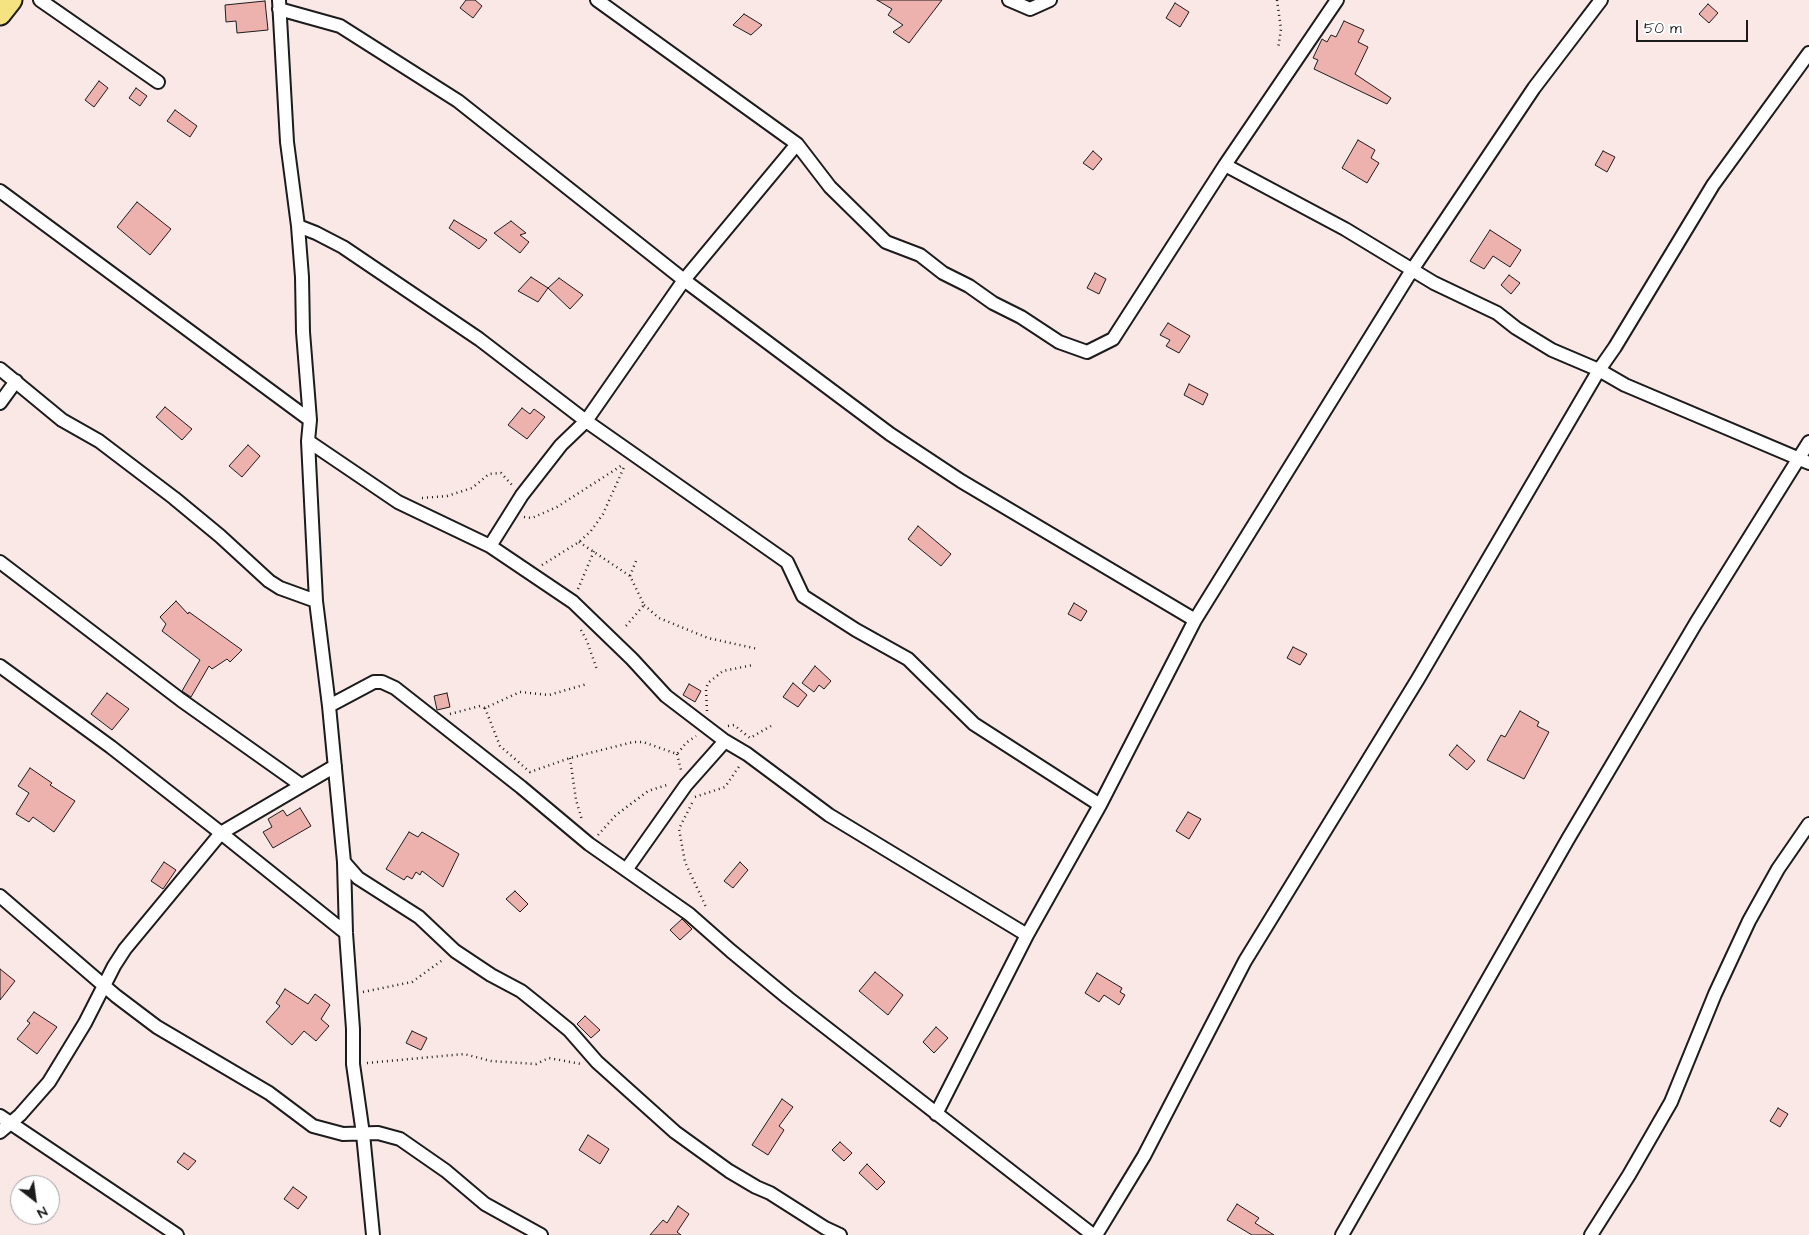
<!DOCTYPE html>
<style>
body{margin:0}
#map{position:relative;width:1809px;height:1235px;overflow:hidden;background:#fae8e7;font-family:"Architects Daughter",sans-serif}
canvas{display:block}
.north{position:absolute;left:10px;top:1175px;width:50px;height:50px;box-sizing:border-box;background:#fff;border:1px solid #a4a4a4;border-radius:50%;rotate:150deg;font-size:14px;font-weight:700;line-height:20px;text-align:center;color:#1c1c1c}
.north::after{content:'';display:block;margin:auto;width:18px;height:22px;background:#1c1c1c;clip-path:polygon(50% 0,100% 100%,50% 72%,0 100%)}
.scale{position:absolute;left:1636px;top:20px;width:112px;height:22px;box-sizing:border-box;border:2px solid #1c1c1c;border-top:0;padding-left:6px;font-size:15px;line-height:18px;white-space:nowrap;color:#1c1c1c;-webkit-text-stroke:4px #fff;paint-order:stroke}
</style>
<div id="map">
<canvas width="1809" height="1235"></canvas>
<div class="north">N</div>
<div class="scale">50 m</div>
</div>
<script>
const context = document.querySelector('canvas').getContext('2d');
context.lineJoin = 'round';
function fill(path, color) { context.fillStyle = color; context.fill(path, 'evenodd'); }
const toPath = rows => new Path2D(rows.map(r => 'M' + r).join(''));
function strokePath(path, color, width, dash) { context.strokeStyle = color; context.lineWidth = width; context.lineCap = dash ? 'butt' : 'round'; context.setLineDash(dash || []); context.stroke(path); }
const building = toPath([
 [466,0,475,0,482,6,473,18,460,8,466,0],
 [877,0,942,0,909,43,893,32,903,25,888,15,892,9,877,0],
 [265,1,268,30,237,33,236,21,226,22,225,5,265,1],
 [1175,3,1189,12,1180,27,1166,18,1175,3],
 [1708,4,1718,13,1709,23,1699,14,1708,4],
 [744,14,762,25,751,35,733,25,744,14],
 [1344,21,1364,30,1358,42,1368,47,1355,74,1391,98,1387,104,1314,69,1318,60,1313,58,1322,39,1327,42,1331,35,1336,37,1344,21],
 [99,81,108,88,94,107,85,100,99,81],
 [136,88,147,96,140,106,129,98,136,88],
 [175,110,197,126,190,137,167,121,175,110],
 [1358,140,1375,150,1371,158,1379,163,1367,183,1342,168,1358,140],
 [1093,151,1102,159,1093,170,1083,163,1093,151],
 [1603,151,1615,157,1607,172,1595,165,1603,151],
 [137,202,171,229,150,255,117,227,137,202],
 [454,220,487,240,479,249,449,228,454,220],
 [511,221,526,233,520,235,529,242,520,253,494,233,511,221],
 [1490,230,1521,250,1510,267,1493,256,1484,269,1470,261,1490,230],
 [1095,273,1106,279,1099,294,1087,288,1095,273],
 [1509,275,1520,283,1511,294,1501,285,1509,275],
 [531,277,548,288,538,302,518,291,531,277],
 [559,278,583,295,570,309,548,288,559,278],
 [1168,323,1190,336,1179,353,1166,346,1170,340,1160,335,1168,323],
 [1189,384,1208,394,1203,405,1184,395,1189,384],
 [165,407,192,429,182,440,156,417,165,407],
 [522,408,530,414,534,409,545,417,527,439,508,425,522,408],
 [248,445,260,456,242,477,229,466,248,445],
 [918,526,951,554,941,566,908,539,918,526],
 [176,601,188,614,189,612,242,650,230,662,227,659,212,669,209,666,191,697,182,691,200,660,162,631,166,624,160,617,176,601],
 [1074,603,1087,611,1081,621,1068,614,1074,603],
 [1293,647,1307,654,1300,665,1287,658,1293,647],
 [815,666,831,681,824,689,819,685,814,692,802,683,815,666],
 [793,683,807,695,798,707,783,697,793,683],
 [689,684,701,691,695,702,683,695,689,684],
 [107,693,129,709,112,730,91,714,107,693],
 [447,693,450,707,437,710,434,696,447,693],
 [1520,711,1539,722,1537,726,1549,732,1524,779,1487,760,1501,735,1505,737,1520,711],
 [1457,745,1475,761,1467,770,1449,755,1457,745],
 [30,768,52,783,50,785,75,801,54,832,33,817,29,822,16,814,29,793,18,786,30,768],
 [300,808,311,826,273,848,263,832,272,827,268,819,283,810,287,816,300,808],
 [1188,812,1201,819,1189,839,1176,831,1188,812],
 [409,832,418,837,422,832,459,854,443,887,422,871,420,875,416,872,412,879,407,876,404,880,386,869,409,832],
 [164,862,176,870,163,889,151,881,164,862],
 [740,862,748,870,733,888,724,881,740,862],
 [515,891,528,904,520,912,506,899,515,891],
 [682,919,692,929,680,940,670,930,682,919],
 [0,969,15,981,0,1000,0,969],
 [875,972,903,995,888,1015,859,991,875,972],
 [1097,973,1122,988,1120,992,1125,995,1119,1005,1104,995,1099,1002,1085,993,1097,973],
 [285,989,308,1004,315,994,330,1005,321,1019,329,1026,316,1041,304,1031,292,1045,266,1022,280,1006,276,1003,285,989],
 [34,1012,57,1027,37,1054,17,1039,30,1023,27,1021,34,1012],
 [585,1016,600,1030,591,1038,577,1024,585,1016],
 [936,1027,948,1038,934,1053,923,1042,936,1027],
 [412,1031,427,1038,421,1050,406,1043,412,1031],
 [782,1099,793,1107,779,1126,784,1130,768,1155,752,1145,782,1099],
 [1778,1108,1788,1114,1780,1127,1770,1121,1778,1108],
 [588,1135,609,1149,600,1164,579,1150,588,1135],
 [840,1142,852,1153,844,1161,832,1150,840,1142],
 [184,1153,196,1161,188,1170,177,1162,184,1153],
 [867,1164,885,1182,877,1190,859,1173,867,1164],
 [293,1187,307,1197,298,1209,284,1199,293,1187],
 [1237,1204,1259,1218,1255,1223,1274,1235,1252,1235,1227,1220,1237,1204],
 [678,1206,689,1214,677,1232,681,1235,650,1235,663,1220,667,1223,678,1206]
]);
const path = toPath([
 [1277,0,1281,29,1278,49],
 [422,498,447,496,472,488,489,474,501,473,512,485],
 [524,517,532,518,557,507,624,464],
 [579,542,630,576,644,605,625,627],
 [542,565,579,542,591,531,603,514,625,465],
 [630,576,636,561],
 [578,589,594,551],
 [644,605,659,618,708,638,758,649],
 [581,630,587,641,597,670],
 [485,708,500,746,530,772,570,758,633,742,643,742,677,754,686,743,696,736],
 [707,711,706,689,708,683,723,671,753,665],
 [450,714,480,706,485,708,520,692,549,695,587,684],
 [728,726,734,725,750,738,771,726],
 [677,754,681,770],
 [570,758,576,800,582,820],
 [695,797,725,787,740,765],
 [692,803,679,829,685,862,706,907],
 [598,835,616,815,648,791,670,784],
 [363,992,412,982,444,959],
 [367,1063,464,1054,491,1061,536,1064,549,1058,581,1064]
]);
const minor = toPath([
 [40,0,158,82],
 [279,0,287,142,298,226,302,277,303,332,310,420,308,441,316,601,329,706,344,862,346,933,353,1029,353,1064,363,1134,373,1235],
 [597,0,797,144,830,187,886,242,920,255,943,273,969,286,993,303,1021,317,1059,342,1087,352,1113,339,1225,165,1337,0],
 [1009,0,1030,9,1050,0],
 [279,9,340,26,458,101,684,280,890,434,961,481,1195,620],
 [1225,165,1345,229,1434,283,1497,313,1516,328,1552,350,1599,370,1625,385,1809,463],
 [0,191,310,420],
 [298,226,316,233,343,247,479,339,586,421,787,562,803,596,856,630,908,659,974,724,1100,805],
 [0,369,62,420,99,441,174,498,220,536,269,581,280,588,316,601],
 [0,403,16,381],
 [308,441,398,502,490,546,573,602,632,659,666,696,725,741,747,754,829,815,1027,935],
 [490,546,522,495,561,445,586,421,684,280,797,144],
 [0,562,181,700,301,785],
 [0,666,111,747,221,833,346,933],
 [329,706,374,682,382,682,395,688,521,787,589,844,689,914,731,951,788,998,1093,1235],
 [344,862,358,878,419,917,455,951,491,975,521,991,536,1003,569,1030,597,1062,675,1132,729,1171,756,1187,770,1193,825,1228,840,1235],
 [626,870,686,785,725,741],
 [0,896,116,996,157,1027,269,1093,313,1126,343,1134,378,1133,400,1139,446,1171,485,1204,541,1235],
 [936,1114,1027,935,1100,805,1195,620,1412,270,1534,88,1601,0],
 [0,1116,177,1235],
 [0,1132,20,1115,49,1082,85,1023,114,966,125,949,221,833,335,766],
 [1096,1235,1144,1156,1245,961,1418,679,1599,370,1615,347,1713,185,1809,53],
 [1342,1235,1568,839,1696,623,1809,442],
 [1591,1235,1629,1175,1671,1102,1715,994,1749,921,1778,869,1809,824]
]);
const trunk = toPath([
 [0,14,11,0]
]);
fill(building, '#eeb2ae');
strokePath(building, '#1c1c1c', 1);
strokePath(minor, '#1c1c1c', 16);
strokePath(trunk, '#1c1c1c', 25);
strokePath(path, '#1c1c1c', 2.5, [1, 4]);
strokePath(minor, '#fff', 12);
strokePath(trunk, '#f5e382', 21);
</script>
